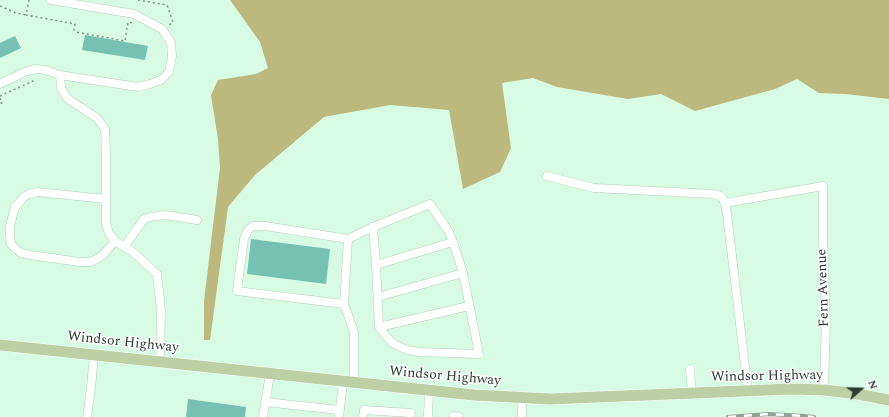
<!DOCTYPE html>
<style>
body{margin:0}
#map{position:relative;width:889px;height:417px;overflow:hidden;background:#d8fbe4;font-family:Spectral,serif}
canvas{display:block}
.north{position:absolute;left:841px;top:369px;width:40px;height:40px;-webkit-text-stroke:3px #fefefe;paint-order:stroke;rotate:70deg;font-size:11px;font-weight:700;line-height:16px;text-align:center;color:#2d3a31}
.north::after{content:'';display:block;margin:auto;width:14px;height:18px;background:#2d3a31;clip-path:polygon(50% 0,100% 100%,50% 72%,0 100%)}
</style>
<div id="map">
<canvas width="889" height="417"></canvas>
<div class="north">N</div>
</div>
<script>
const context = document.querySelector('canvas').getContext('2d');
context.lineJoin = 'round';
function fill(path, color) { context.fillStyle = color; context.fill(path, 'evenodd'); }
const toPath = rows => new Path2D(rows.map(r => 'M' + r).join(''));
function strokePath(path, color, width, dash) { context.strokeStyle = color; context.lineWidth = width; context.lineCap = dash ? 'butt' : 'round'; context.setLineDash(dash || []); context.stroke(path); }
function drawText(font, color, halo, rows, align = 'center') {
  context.font = font + ' Spectral,serif'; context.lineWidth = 3; context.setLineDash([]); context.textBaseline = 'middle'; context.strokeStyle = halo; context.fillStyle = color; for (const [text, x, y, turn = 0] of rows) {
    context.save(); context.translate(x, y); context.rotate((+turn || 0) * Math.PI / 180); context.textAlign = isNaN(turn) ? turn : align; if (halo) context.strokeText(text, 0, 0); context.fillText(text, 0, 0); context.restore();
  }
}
const forest = toPath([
 [230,0,889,0,889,99,845,94,819,93,797,79,775,89,695,111,661,94,628,99,557,87,533,78,502,83,511,148,500,172,463,189,449,110,390,105,324,117,255,175,228,207,210,340,204,340,204,301,220,168,218,139,211,95,218,80,256,74,268,68,260,42]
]);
const building = toPath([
 [85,35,148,46,145,60,82,50],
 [15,36,21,48,0,58,0,43],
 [251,239,330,249,326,284,247,274],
 [188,399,246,407,245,417,186,417]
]);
const path = toPath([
 [29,0,26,15,75,24,74,30,76,32,125,41,128,22,133,23],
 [138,0,167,5,173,22,169,25],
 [0,6,16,13,26,15],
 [0,96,33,81,31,78],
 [0,98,2,103,0,103]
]);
const minor = toPath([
 [60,75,61,88,68,99,97,118,105,129,106,152,106,225,109,233,115,241,133,252,157,274,161,310,160,362],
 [0,84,27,71,36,69,45,70,60,75,138,87,150,84,161,80,169,72,172,56,171,43,162,29,134,14,51,0],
 [547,176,594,188,713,194,721,196,725,203,727,214,748,391],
 [106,199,37,192,29,194,25,196,15,207,10,226,10,236,11,244,16,249,21,253,30,255,80,262,90,262,97,259,103,255,115,241],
 [725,203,823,186,823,241,826,319,824,390],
 [373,227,376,265],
 [124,247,144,219,150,217,165,215,197,220],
 [378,297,463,273],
 [344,304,237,291,244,239,248,230,253,226,265,226,348,239],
 [379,327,469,306],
 [690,369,692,393],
 [354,383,354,332,344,304,348,239,373,227,430,204,449,232,453,242,463,273,479,354,420,352,407,350,392,343,379,327,376,265,453,242],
 [522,398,522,417],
 [265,402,339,410],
 [87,417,91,388,94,355],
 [263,417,270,374],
 [339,417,343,382],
 [363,417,364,410,411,413,410,417],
 [428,417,429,391],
 [453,417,453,416,459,417]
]);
const major = toPath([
 [0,345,474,395,550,399,791,389,824,390,858,394,889,400]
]);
const rail = toPath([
 [728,417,769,414,804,416,814,417]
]);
const streetNames = [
 ["Fern Avenue",824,288,-92],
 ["Windsor Highway",123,343,6],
 ["Windsor Highway",445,377,5],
 ["Windsor Highway",767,377,-1]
];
fill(forest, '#bdb87e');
fill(building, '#77c1b4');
strokePath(minor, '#aed0b9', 9);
strokePath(major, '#fff', 12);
strokePath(path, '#7d9485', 1.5, [2, 3]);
strokePath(minor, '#fff', 8);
strokePath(major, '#bbd0a4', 11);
strokePath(rail, '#8ba493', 4);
strokePath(rail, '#fefefe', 2.5, [8]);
drawText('14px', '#2d3a31', '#fefefe', streetNames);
</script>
